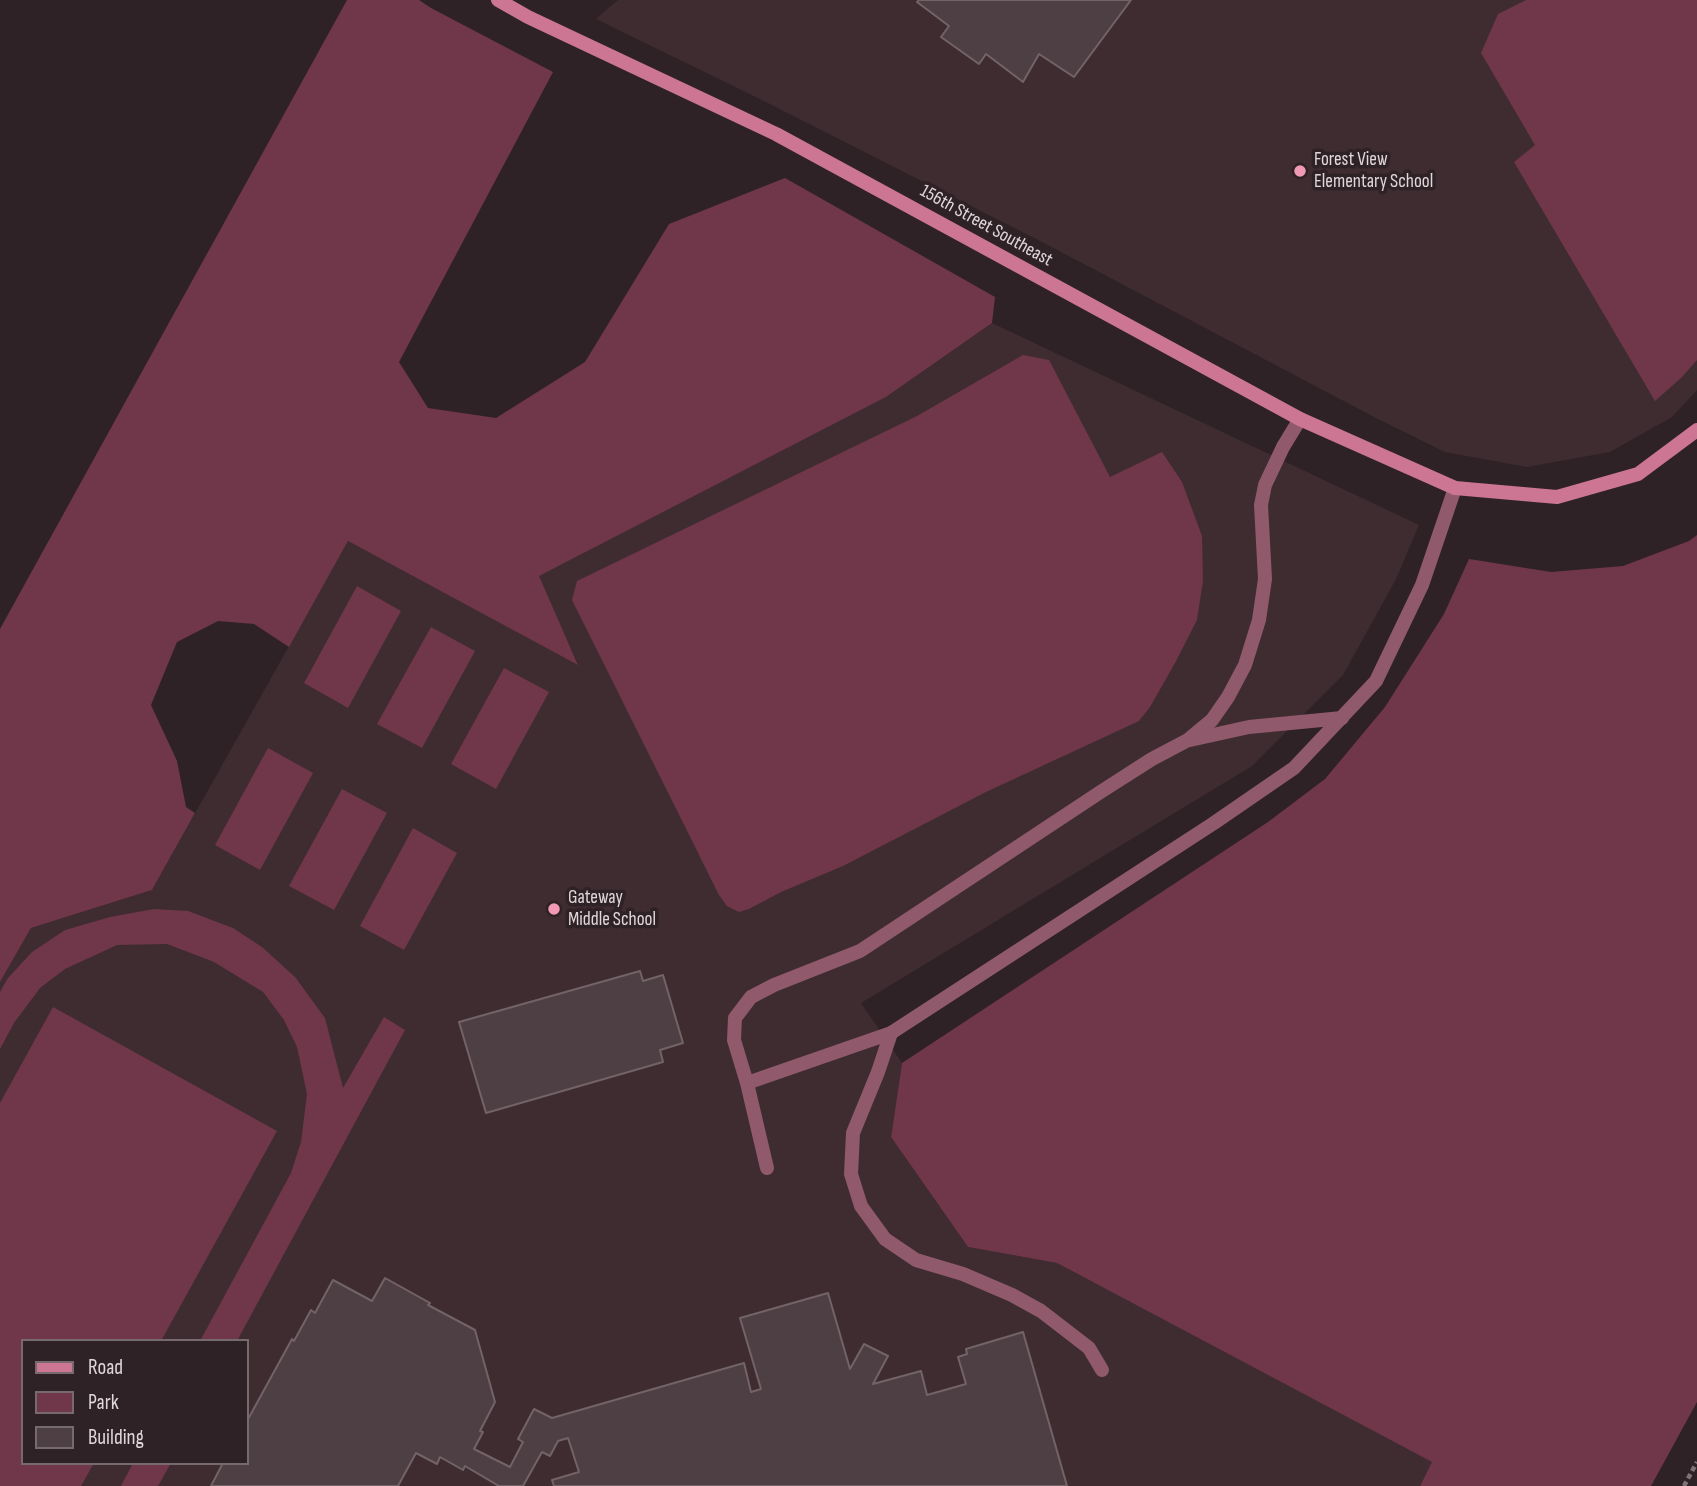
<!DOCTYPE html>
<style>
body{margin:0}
#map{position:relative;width:1697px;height:1486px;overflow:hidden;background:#2f2226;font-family:"Sofia Sans Condensed",sans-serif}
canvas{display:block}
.legend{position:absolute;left:21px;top:1339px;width:228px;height:126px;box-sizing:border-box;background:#2f2226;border:2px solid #766a6e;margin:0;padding:9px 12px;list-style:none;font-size:21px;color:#e0d7d9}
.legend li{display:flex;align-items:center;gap:14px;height:35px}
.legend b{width:35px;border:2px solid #766a6e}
</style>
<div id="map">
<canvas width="1697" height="1486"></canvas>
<ul class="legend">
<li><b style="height:9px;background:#cc7693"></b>Road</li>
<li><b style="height:19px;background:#70364a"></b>Park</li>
<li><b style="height:19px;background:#4d3f43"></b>Building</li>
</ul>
</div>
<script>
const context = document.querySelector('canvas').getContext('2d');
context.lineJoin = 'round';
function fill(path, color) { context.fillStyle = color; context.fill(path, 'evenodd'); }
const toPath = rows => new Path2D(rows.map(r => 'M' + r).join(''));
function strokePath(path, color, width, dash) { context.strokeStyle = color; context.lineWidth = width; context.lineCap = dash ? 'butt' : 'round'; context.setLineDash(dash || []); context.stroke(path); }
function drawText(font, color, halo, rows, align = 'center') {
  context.font = font + ' "Sofia Sans Condensed",sans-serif'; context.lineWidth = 7; context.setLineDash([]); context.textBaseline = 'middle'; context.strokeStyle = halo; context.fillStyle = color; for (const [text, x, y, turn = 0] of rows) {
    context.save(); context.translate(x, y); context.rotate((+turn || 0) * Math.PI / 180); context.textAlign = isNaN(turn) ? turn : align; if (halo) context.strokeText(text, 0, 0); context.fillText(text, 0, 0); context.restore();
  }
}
const built = toPath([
 [618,0,1697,0,1697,390,1672,417,1610,452,1527,467,1445,452,1376,418,1046,244,760,99,596,19],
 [992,323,1419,525,1396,579,1343,675,1252,766,861,1003,902,1063,891,1137,968,1247,1057,1263,1433,1462,1420,1486,0,1486,0,982,31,928,152,890,348,541,578,664,538,576,886,397],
 [23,1341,247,1341,247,1463,23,1463]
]);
const green = toPath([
 [347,0,419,0,431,8,553,72,399,362,428,408,496,418,585,362,669,224,785,178,995,297,992,323,886,397,539,576,578,665,348,541,289,647,254,624,218,621,177,642,151,705,177,761,186,807,195,813,152,890,31,928,0,982,0,629],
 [1526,0,1697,0,1697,360,1681,378,1655,401,1514,162,1535,145,1481,53,1498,14],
 [1023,355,1049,360,1110,477,1162,452,1182,482,1202,536,1203,581,1197,620,1175,663,1150,707,1139,721,986,792,843,866,781,892,749,909,739,912,727,906,719,895,572,600,577,581,917,416],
 [1697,535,1697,1402,1651,1486,1420,1486,1432,1462,1057,1263,968,1247,891,1137,902,1063,1268,822,1325,779,1385,707,1444,614,1469,559,1551,572,1623,566,1689,541],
 [357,586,401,611,348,708,304,683],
 [431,627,475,651,422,748,377,724],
 [504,668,549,692,496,789,451,764],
 [268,748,313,773,260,870,215,845],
 [342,789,387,813,334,910,289,886],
 [413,828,457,853,404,950,360,926],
 [154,909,188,911,233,928,262,947,295,977,325,1018,343,1088,384,1017,405,1030,237,1341,200,1341,291,1173,301,1142,307,1094,297,1047,284,1020,263,992,214,962,167,944,117,945,65,969,40,988,14,1023,0,1049,0,992,8,978,32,952,65,930,110,917],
 [53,1007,277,1131,161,1341,23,1341,23,1463,94,1463,81,1486,0,1486,0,1103],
 [133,1463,171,1463,158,1486,121,1486]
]);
const building = toPath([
 [919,0,1131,0,1074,77,1039,54,1023,82,986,54,979,64,941,37,949,26,917,2,919,0],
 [640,971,643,981,663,975,683,1043,660,1050,663,1062,486,1113,459,1022,640,971],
 [385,1278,430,1303,428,1305,475,1330,495,1402,480,1431,483,1432,474,1449,510,1467,523,1442,518,1439,534,1409,552,1418,744,1363,751,1392,761,1389,740,1318,828,1293,850,1369,864,1344,888,1356,873,1384,921,1371,927,1395,966,1384,958,1357,967,1354,966,1349,1023,1332,1067,1486,554,1486,552,1480,579,1472,568,1438,558,1441,550,1456,542,1452,523,1486,499,1486,465,1466,463,1470,440,1457,437,1464,416,1453,398,1486,211,1486,223,1463,247,1463,247,1421,292,1339,294,1341,311,1310,315,1313,333,1280,372,1301,385,1278]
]);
const path = toPath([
 [1684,1486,1697,1462]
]);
const lane = toPath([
 [1190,740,1249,727,1342,718],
 [891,1033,878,1072,853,1133,851,1174,861,1206,885,1239,916,1260,963,1274,1012,1295,1041,1311,1089,1348,1102,1370],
 [747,1083,891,1033],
 [767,1168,747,1083,734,1040,735,1018,751,997,774,985,860,951,1102,791,1152,759,1188,740,1212,720,1228,697,1245,665,1259,620,1265,579,1261,505,1265,485,1283,447,1300,419]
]);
const street = toPath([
 [891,1033,1214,823,1294,768,1376,681,1422,585,1455,488]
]);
const secondary = toPath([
 [498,0,528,17,776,134,1300,419,1455,488,1557,497,1638,474,1697,430]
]);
const markers = [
 [1300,171,7,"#f09ab6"],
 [554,909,7,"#f09ab6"]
];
const poiNames = [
 ["Forest View",1314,160],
 ["Elementary School",1314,182],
 ["Gateway",568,898],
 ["Middle School",568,920]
];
const streetNames = [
 ["156th Street Southeast",986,226,29]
];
fill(built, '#3e2c31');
fill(green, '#70364a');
fill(building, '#4d3f43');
strokePath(building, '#726367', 2);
strokePath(path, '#7e7376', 4.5, [5, 3.5]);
strokePath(lane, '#905a6c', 14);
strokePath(street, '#905a6c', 14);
strokePath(secondary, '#cc7693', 14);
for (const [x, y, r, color] of markers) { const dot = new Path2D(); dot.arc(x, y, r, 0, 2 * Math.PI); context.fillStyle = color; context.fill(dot); strokePath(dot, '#2f2226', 2.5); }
drawText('19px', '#e0d7d9', '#2f2226', poiNames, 'left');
drawText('19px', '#e0d7d9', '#2f2226', streetNames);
</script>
